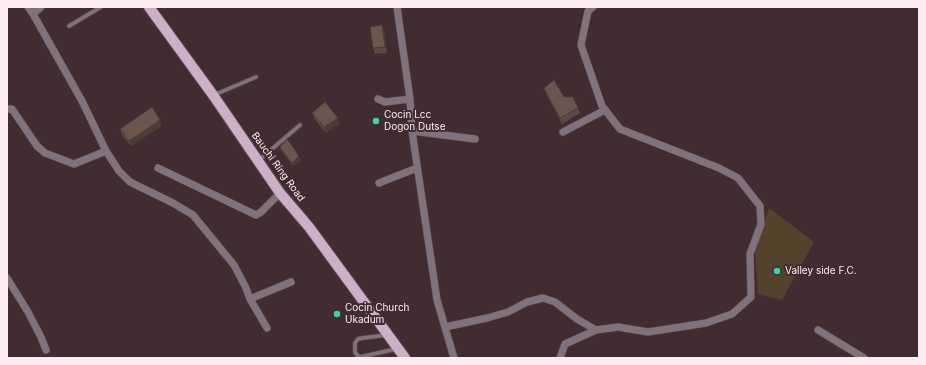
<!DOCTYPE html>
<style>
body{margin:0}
#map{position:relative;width:926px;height:365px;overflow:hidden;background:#412c31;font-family:Inter,sans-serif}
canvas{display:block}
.frame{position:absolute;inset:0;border:8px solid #fbecef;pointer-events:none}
</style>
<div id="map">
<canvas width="926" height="365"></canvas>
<div class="frame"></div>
</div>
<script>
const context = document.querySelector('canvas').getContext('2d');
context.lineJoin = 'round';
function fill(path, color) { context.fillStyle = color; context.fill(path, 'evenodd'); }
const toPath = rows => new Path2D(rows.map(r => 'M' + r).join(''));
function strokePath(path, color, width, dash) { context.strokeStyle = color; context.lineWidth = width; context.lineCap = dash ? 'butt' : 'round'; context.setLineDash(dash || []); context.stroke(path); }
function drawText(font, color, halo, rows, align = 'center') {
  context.font = font + ' Inter,sans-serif'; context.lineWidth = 4; context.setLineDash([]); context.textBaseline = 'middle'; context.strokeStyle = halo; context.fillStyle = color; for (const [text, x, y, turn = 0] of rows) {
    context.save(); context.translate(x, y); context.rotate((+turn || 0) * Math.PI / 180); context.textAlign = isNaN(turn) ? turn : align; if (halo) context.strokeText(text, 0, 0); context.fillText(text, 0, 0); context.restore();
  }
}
const green = toPath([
 [769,208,814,242,782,300,758,294,755,249]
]);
const service = toPath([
 [69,26,101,7],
 [214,95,256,77],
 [258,161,300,125],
 [387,335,363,338,358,339,355,343,355,352,357,355,360,357,396,349]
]);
const minor = toPath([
 [28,7,33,14,82,101,106,151,119,171,130,182,173,203,193,215,234,265,246,288,250,299,267,328],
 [397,7,410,99,412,131,437,300,454,358],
 [33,14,41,7],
 [378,99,385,102,410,99],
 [7,109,12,109,37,146,45,153,74,164,106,151],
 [412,131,475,139],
 [563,132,605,110],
 [158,168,256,215,261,212,280,193],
 [379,183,417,168],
 [7,278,28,312,41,337,46,350],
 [250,299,291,282],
 [445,327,487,318,508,312,527,302,543,298,555,302,577,319,596,330],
 [818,330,864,358],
 [560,358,565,344,596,330,618,327,648,332,706,323,732,314,751,297,750,254,761,224,760,206,738,178,719,168,620,129,602,106,581,45,588,11,593,7]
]);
const primary = toPath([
 [149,7,213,95,280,193,309,227,405,358]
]);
const wall = toPath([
 [382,25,384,31,387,53,375,54,373,48],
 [544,88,564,97,578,108,580,113,562,124,546,94],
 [312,113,340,123,326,133,314,118],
 [162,126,131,146,122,135,120,129],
 [280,147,301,160,293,166,281,150]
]);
const shadedWall = toPath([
 [382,25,384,31,387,53,385,47],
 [338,118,340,123,326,133,324,127],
 [160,120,162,126,131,146,129,141],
 [299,156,301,160,293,166,292,163]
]);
const building = toPath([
 [382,25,385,47,373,48,370,27,382,25],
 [554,80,564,97,573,97,578,108,560,118,544,88,554,80],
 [325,102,338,118,324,127,312,113,325,102],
 [152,107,160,120,129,141,120,129,152,107],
 [287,139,299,156,292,163,280,147,287,139]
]);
const markers = [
 [376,121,4,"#39d4a5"],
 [777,271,4,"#39d4a5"],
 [337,314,4,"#39d4a5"]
];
const poiNames = [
 ["Cocin Lcc",384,115],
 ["Dogon Dutse",384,127],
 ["Valley side F.C.",785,271],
 ["Cocin Church",345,308],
 ["Ukadum",345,320]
];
const streetNames = [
 ["Bauchi Ring Road",278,167,54]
];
fill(green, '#54422c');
strokePath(service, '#5f4b4f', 5);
strokePath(minor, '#5f4b4f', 8);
strokePath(primary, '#5f4b4f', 12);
strokePath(service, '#80727d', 3.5);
strokePath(minor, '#80727d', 7);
strokePath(primary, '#cdb0c8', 10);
fill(wall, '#5d4944');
fill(shadedWall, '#4c3c37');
fill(building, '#6c554f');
strokePath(building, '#4c3c37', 1);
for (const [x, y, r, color] of markers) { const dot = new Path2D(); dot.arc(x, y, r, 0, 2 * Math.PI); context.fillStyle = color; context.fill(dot); strokePath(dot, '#412c31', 1.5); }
drawText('10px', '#fbecef', '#412c31', poiNames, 'left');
drawText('10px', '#fbecef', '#412c31', streetNames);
</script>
